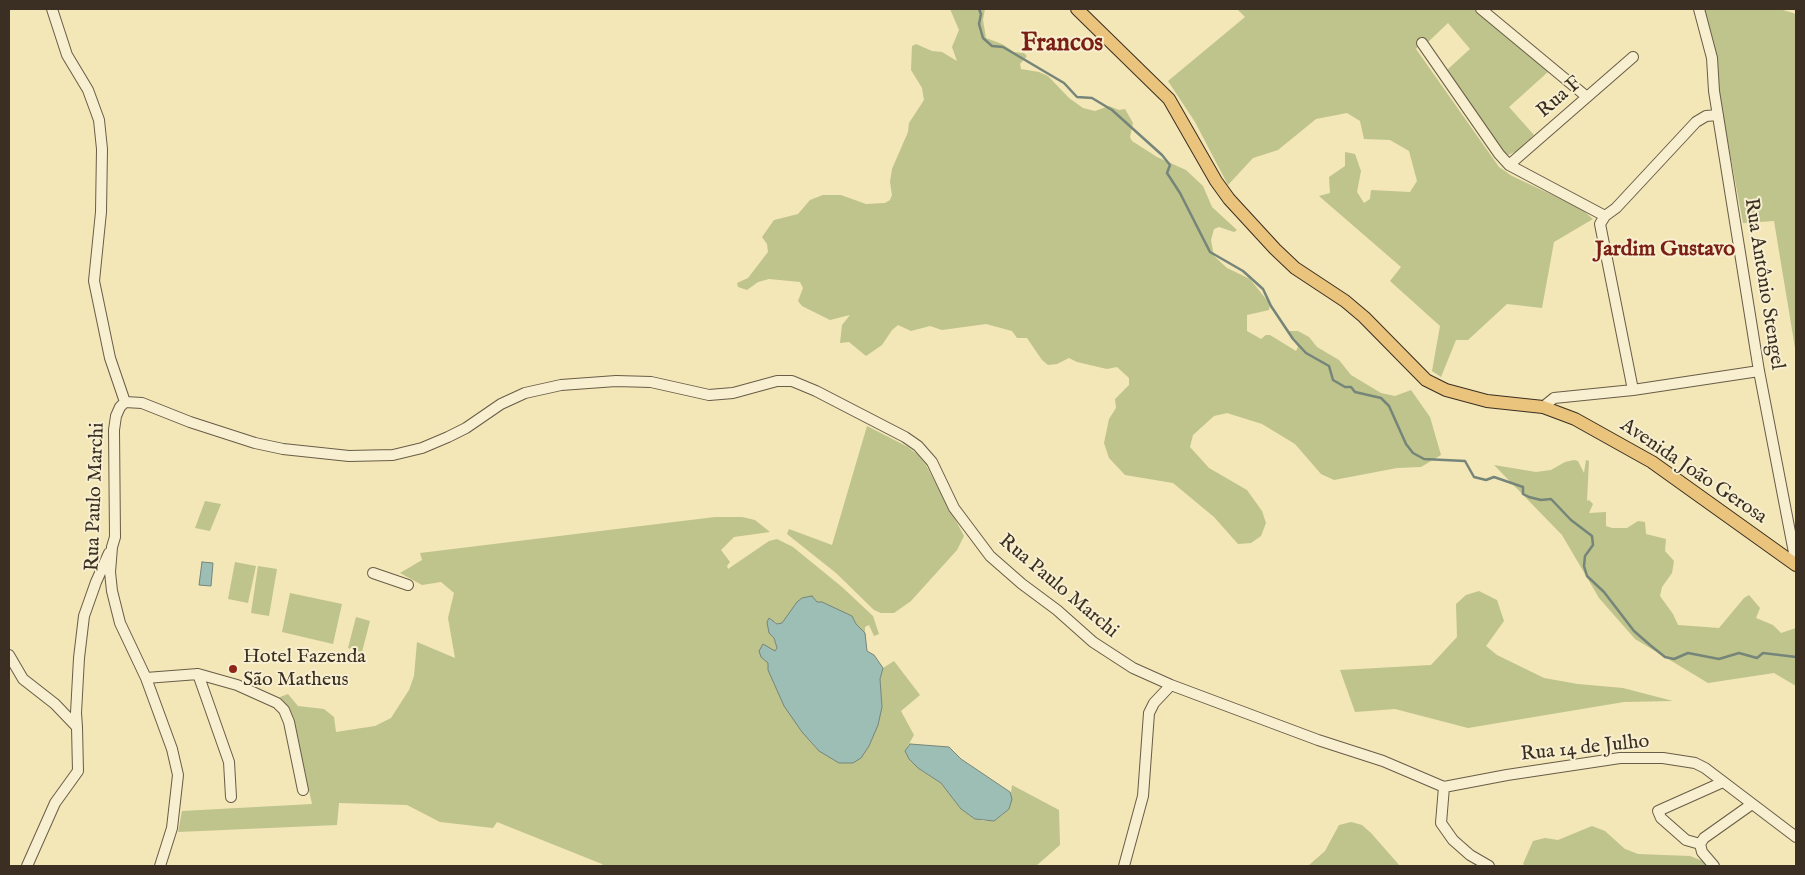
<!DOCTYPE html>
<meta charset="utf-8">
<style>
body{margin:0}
#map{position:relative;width:1805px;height:875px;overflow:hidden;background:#f3e6b7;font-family:"IM FELL English",serif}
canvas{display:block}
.frame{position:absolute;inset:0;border:10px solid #3a2f22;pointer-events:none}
</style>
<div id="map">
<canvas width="1805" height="875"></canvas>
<div class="frame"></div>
</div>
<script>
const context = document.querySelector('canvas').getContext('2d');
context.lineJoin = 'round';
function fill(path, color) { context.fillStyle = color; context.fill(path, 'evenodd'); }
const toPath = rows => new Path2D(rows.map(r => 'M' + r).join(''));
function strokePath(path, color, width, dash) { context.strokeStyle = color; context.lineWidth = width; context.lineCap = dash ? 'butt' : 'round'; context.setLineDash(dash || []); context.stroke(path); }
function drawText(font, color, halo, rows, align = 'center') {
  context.font = font + ' "IM FELL English",serif'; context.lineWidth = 4; context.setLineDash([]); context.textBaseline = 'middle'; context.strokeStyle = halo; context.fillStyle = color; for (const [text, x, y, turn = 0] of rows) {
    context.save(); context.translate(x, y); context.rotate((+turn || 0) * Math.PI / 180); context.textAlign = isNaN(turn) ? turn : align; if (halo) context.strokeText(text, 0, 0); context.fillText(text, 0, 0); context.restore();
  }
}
const green = toPath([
 [950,9,985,9,983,20,986,38,1002,44,1014,52,1024,53,1027,56,1020,64,1021,69,1039,72,1048,76,1069,98,1083,108,1095,111,1109,106,1119,110,1125,109,1133,123,1130,137,1132,141,1157,157,1186,170,1203,186,1212,207,1237,230,1234,232,1219,227,1214,229,1211,240,1214,256,1227,268,1250,279,1270,304,1269,310,1247,315,1247,331,1261,339,1266,335,1270,335,1296,351,1298,347,1287,331,1298,331,1309,337,1317,347,1339,360,1351,375,1381,393,1395,396,1411,390,1430,417,1441,455,1421,467,1397,468,1334,480,1321,474,1295,444,1262,424,1227,413,1214,416,1193,435,1190,447,1209,468,1247,490,1262,511,1266,523,1261,536,1251,543,1238,544,1214,517,1173,483,1125,475,1109,458,1104,443,1109,419,1116,408,1115,399,1129,385,1129,378,1117,367,1107,369,1077,362,1069,358,1057,364,1048,365,1042,360,1027,338,1017,338,1012,331,986,324,942,330,930,326,911,331,898,325,892,330,882,345,866,356,849,342,840,343,842,325,850,315,830,320,802,306,798,301,803,288,800,282,769,279,758,282,747,290,738,287,737,283,748,278,768,252,767,244,762,237,774,220,798,214,810,200,823,195,841,195,866,204,885,203,890,200,892,195,890,182,892,169,908,132,909,123,924,100,922,88,911,70,912,46,916,44,932,51,942,52,957,61,952,47,959,30],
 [1237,9,1477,9,1549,71,1509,107,1534,135,1517,151,1508,155,1502,153,1447,70,1470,49,1448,23,1426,44,1423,40,1416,49,1499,167,1512,176,1580,208,1593,219,1554,242,1542,308,1507,304,1468,340,1456,340,1441,377,1432,371,1440,326,1390,281,1401,267,1319,196,1330,193,1329,177,1345,166,1345,152,1355,154,1361,171,1357,192,1364,203,1370,199,1371,190,1410,192,1417,181,1409,151,1390,140,1364,139,1360,121,1347,113,1316,119,1278,150,1253,158,1228,185,1195,122,1168,81,1245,17],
 [1703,9,1780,9,1796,14,1796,354,1774,221,1743,223],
 [867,426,908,447,918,455,926,465,964,536,957,550,911,601,894,613,881,613,874,610,836,573,787,534,789,529,832,545],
 [1574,460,1578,461,1584,473,1586,460,1589,461,1587,501,1589,500,1593,504,1589,513,1606,512,1606,526,1612,528,1627,528,1638,521,1645,522,1646,534,1666,539,1665,551,1674,561,1672,573,1662,587,1660,596,1673,614,1678,625,1719,628,1744,598,1749,595,1760,608,1756,618,1773,625,1781,633,1796,628,1796,686,1774,673,1708,683,1635,639,1599,598,1562,535,1494,465,1536,472,1551,470,1565,462],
 [205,501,221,504,210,531,195,528],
 [715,517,742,517,755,520,770,532,734,537,721,550,730,562,727,566,728,569,769,541,777,539,793,547,842,587,873,616,879,634,874,636,869,625,865,627,865,633,856,624,852,616,802,598,782,623,777,624,775,621,774,638,777,648,768,663,869,746,882,707,880,679,883,668,894,661,920,695,901,711,914,735,905,751,918,768,941,783,961,809,975,819,984,821,994,821,1009,809,1012,785,1059,810,1060,845,1036,866,603,866,602,864,497,822,493,828,440,822,407,805,339,803,337,825,178,832,182,811,312,804,293,717,280,697,288,694,298,706,324,709,334,717,336,732,375,726,391,718,409,690,414,676,417,642,455,658,448,618,454,593,441,582,422,585,400,573,422,560,420,553],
 [235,562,256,566,248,603,228,599],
 [258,566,277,569,269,616,251,613],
 [1479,591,1497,600,1504,621,1486,646,1497,655,1544,678,1578,684,1623,688,1673,701,1624,702,1468,728,1395,709,1355,712,1340,670,1431,665,1457,637,1456,604,1466,595],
 [290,593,342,604,333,644,282,632],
 [356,617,370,621,362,652,348,648],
 [1351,822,1362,825,1371,833,1400,866,1308,866,1325,851,1339,825],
 [1592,826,1605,831,1625,849,1638,854,1690,856,1703,861,1709,866,1525,866,1523,864,1533,841,1545,838,1558,840]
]);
const water = toPath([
 [202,562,213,563,211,586,199,585,202,562],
 [812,596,817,602,822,602,852,616,856,624,865,633,867,651,874,655,883,668,880,679,882,707,878,725,869,746,861,758,853,763,839,763,819,751,802,732,784,706,768,670,768,663,761,657,759,651,763,644,775,651,777,648,774,638,769,633,767,622,769,618,777,624,782,623,797,602,802,598,812,596],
 [910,744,949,747,961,759,1010,792,1012,799,1009,809,994,821,975,819,961,809,941,783,918,768,909,759,905,751,910,744]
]);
const stream = toPath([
 [979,9,981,14,979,24,983,38,992,46,1003,47,1064,83,1077,97,1092,98,1112,110,1162,155,1170,165,1167,173,1180,193,1210,252,1243,271,1263,289,1271,306,1293,339,1306,353,1329,366,1333,380,1345,387,1351,387,1355,392,1381,398,1389,406,1406,444,1413,453,1424,459,1465,461,1474,477,1486,480,1494,477,1523,487,1523,494,1529,497,1541,500,1551,499,1571,520,1592,536,1593,545,1585,556,1584,566,1587,576,1604,592,1634,631,1650,645,1665,657,1674,659,1688,653,1719,659,1739,653,1757,658,1763,653,1796,657]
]);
const minor = toPath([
 [52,9,67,55,88,90,99,120,102,149,101,212,94,281,110,358,125,402],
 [1481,9,1587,97],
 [1699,9,1712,58,1714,91,1759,371,1796,563],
 [1422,43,1499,154,1509,165,1605,216],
 [1509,165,1633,57],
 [1633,390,1600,224,1605,216,1616,208,1696,122,1706,116,1718,115],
 [1543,407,1554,398,1633,390,1759,371],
 [373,573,408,585],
 [9,655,23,679,55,704,77,727,76,713,79,658,84,616,96,582,109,553],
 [198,674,229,762,231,797],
 [146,678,198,674,237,685,277,703,284,710,289,722,303,790],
 [1444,787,1441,823,1453,840,1470,855,1489,866],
 [1700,844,1686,840,1661,818,1658,811,1723,782],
 [27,866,55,803,78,771,77,727],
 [160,866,172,828,178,775,172,749,146,678,120,623,112,591,110,572,112,547,115,537,114,430,116,416,120,407,125,402,142,403,190,422,255,443,283,449,349,456,393,455,422,448,448,437,466,428,501,404,525,393,561,385,616,381,651,382,709,395,733,393,777,381,792,381,816,391,905,437,918,446,932,462,954,508,990,556,1022,584,1057,610,1093,642,1133,668,1171,685,1318,740,1383,761,1444,787,1507,775,1620,758,1663,758,1695,763,1705,768,1796,837],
 [1124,866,1143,796,1149,713,1154,703,1171,685],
 [1714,866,1702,852,1700,844,1704,838,1752,804]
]);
const major = toPath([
 [1077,9,1169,99,1216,181,1229,199,1275,249,1295,268,1345,301,1364,317,1426,380,1446,390,1487,401,1543,407,1575,419,1652,462,1796,565]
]);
const markers = [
 [233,669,5,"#8f2418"]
];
const streetNames = [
 ["Rua F",1560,98,-41],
 ["Rua Antônio Stengel",1763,284,81],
 ["Avenida João Gerosa",1693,472,34],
 ["Rua Paulo Marchi",96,497,-88],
 ["Rua Paulo Marchi",1058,587,40],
 ["Rua 14 de Julho",1585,749,-6]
];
const poiNames = [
 ["Hotel Fazenda",243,658],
 ["São Matheus",243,681]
];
const quarterNames = [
 ["Jardim Gustavo",1665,250]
];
const districtNames = [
 ["Francos",1062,45]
];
fill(green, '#bec48c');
fill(water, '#9dbeb5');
strokePath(water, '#75857a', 1);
strokePath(stream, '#75857a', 2.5);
strokePath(minor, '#685d47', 12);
strokePath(major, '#3a2f22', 14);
strokePath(minor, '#f7efd0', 10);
strokePath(major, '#eac37c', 12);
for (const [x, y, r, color] of markers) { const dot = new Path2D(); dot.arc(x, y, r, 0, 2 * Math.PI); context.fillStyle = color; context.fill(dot); strokePath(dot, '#f7efd0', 2); }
drawText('20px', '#3a2f22', '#f7efd0', streetNames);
drawText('20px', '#3a2f22', '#f7efd0', poiNames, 'left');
drawText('bold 22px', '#7a1f14', '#f7efd0', quarterNames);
drawText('bold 25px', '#7a1f14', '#f7efd0', districtNames);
</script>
